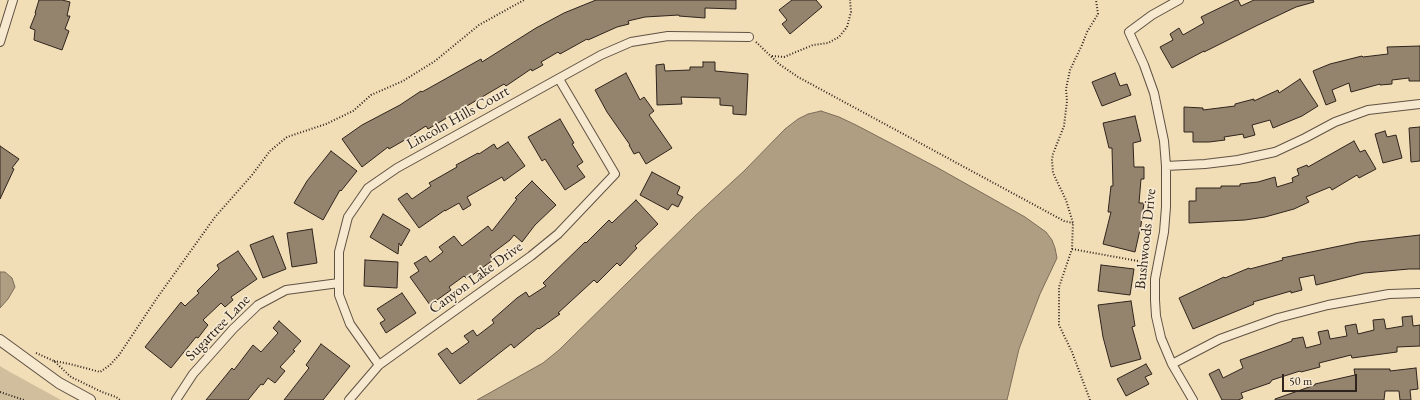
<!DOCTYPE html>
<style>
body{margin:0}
#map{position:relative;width:1420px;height:400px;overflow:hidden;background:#f1ddb6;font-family:"EB Garamond",serif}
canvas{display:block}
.scale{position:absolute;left:1282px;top:374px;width:75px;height:18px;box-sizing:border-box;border:2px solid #2f241d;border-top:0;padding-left:5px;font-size:12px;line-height:14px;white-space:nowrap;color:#2f241d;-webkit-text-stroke:3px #f6e9d0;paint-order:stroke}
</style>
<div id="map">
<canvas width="1420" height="400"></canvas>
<div class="scale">50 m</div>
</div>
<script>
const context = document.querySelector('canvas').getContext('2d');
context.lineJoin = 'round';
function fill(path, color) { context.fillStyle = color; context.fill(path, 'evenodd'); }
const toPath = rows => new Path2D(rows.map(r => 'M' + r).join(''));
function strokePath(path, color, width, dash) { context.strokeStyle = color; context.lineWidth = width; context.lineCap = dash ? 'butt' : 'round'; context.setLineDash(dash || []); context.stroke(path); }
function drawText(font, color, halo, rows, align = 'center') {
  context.font = font + ' "EB Garamond",serif'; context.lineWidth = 3.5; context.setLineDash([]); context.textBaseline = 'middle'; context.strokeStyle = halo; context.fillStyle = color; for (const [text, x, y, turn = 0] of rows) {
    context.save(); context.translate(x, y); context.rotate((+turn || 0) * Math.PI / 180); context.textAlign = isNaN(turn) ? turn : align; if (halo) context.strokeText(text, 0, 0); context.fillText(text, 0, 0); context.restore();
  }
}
const green = toPath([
 [0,366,10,372,61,400,0,400]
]);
const water = toPath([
 [821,111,839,117,856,125,938,168,1025,217,1046,232,1052,240,1055,248,1057,258,1040,294,1019,349,1007,400,477,400,543,363,559,350,695,216,744,171,785,129,798,119,808,114,821,111],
 [0,272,5,272,12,278,15,287,8,299,0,308,0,272]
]);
const building = toPath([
 [39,0,62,0,70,2,67,16,70,16,65,29,69,31,62,50,34,40,35,30,30,28,36,13,35,13,39,0],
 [596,0,736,0,736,9,705,8,705,18,679,16,679,15,645,17,628,21,629,24,617,27,588,40,587,39,560,54,558,52,541,62,543,65,532,71,531,69,506,86,504,84,428,129,426,126,410,136,410,137,389,149,388,147,362,167,342,139,362,125,400,105,421,91,422,92,481,59,482,62,536,28,564,13,596,0],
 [792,0,816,0,822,7,790,34,782,24,787,20,779,10,792,0],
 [1236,0,1238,0,1241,6,1254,0,1313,0,1314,2,1296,7,1258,25,1204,52,1204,51,1172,68,1160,47,1173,40,1170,34,1179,28,1183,35,1204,23,1201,17,1236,0],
 [1420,46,1420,81,1409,81,1409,78,1392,80,1392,84,1380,85,1380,84,1351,92,1349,83,1332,90,1336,101,1326,105,1313,71,1330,64,1362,56,1363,57,1388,54,1387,47,1420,46],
 [703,62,715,62,715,71,748,74,746,115,733,114,733,106,720,105,720,98,681,97,682,104,657,105,656,65,664,64,665,71,690,70,690,67,703,67,703,62],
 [626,73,640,100,644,97,654,111,649,115,672,148,646,164,639,152,634,154,629,145,630,145,607,112,595,90,626,73],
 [1115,73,1120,86,1127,84,1131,95,1102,106,1092,82,1115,73],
 [1300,79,1318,106,1302,116,1273,128,1270,120,1252,125,1255,135,1244,138,1243,134,1224,137,1225,140,1209,142,1193,142,1193,132,1184,132,1184,107,1203,108,1203,110,1235,106,1235,104,1254,99,1254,101,1278,90,1279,93,1300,79],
 [1135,116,1141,141,1133,143,1134,167,1144,167,1144,179,1141,179,1139,203,1144,203,1141,225,1135,252,1103,244,1111,212,1108,212,1111,186,1113,186,1112,148,1109,148,1103,123,1135,116],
 [560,119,574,143,572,144,583,162,577,166,585,177,565,190,545,159,542,161,528,137,560,119],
 [1420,127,1420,161,1411,162,1409,128,1420,127],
 [1385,131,1387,137,1396,135,1402,158,1383,163,1375,134,1385,131],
 [1354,141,1360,152,1365,150,1376,169,1359,178,1357,175,1332,190,1330,187,1306,197,1309,202,1294,209,1265,217,1245,220,1189,223,1189,201,1196,201,1196,188,1221,188,1221,186,1240,186,1240,184,1258,182,1275,177,1277,187,1293,182,1292,178,1299,175,1297,169,1307,165,1308,167,1354,141],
 [508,142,525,166,504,181,502,177,467,197,471,205,463,210,459,203,445,211,445,210,419,228,398,199,407,193,412,199,431,186,429,183,457,167,456,165,478,153,479,154,494,144,497,149,508,142],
 [0,146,19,159,12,168,14,169,0,199,0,146],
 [331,151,357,171,341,191,340,190,323,220,294,203,307,181,331,151],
 [652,172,680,187,677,194,683,197,678,207,672,204,668,210,640,195,652,172],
 [532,181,556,205,535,225,522,242,514,235,510,240,490,255,493,260,467,279,464,276,449,287,451,290,430,305,410,277,419,271,414,263,415,263,426,256,430,262,443,252,439,247,454,236,462,246,488,226,492,231,517,199,515,198,532,181],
 [636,200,658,224,635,246,637,248,620,266,617,263,597,283,594,280,558,313,560,314,539,329,538,328,514,348,511,344,460,384,438,354,447,348,452,354,469,342,464,336,473,330,477,336,494,323,492,320,517,298,526,292,529,297,546,286,543,283,585,242,586,243,609,220,612,223,636,200],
 [383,214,410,230,401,246,399,243,398,254,370,237,383,214],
 [312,229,317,263,292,267,287,233,312,229],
 [1420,235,1420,269,1409,269,1364,273,1316,285,1314,275,1299,278,1302,290,1291,293,1291,291,1253,302,1254,304,1193,329,1179,298,1224,277,1225,278,1249,268,1250,269,1283,260,1282,258,1359,242,1420,235],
 [273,236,286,269,263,278,250,245,273,236],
 [238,251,257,279,231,297,233,300,225,307,221,303,203,320,208,325,198,338,196,337,171,368,145,347,181,302,185,306,199,293,197,291,219,269,217,265,238,251],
 [365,260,398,262,397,288,364,286,365,260],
 [1101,265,1134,269,1130,295,1098,291,1101,265],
 [402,293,416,313,386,333,380,323,385,320,377,309,402,293],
 [1131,301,1135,326,1132,327,1141,359,1111,367,1103,337,1098,305,1131,301],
 [1412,316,1413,326,1420,325,1420,346,1397,347,1397,352,1352,358,1351,355,1319,363,1320,367,1301,372,1300,371,1272,380,1270,383,1241,393,1243,398,1238,400,1222,400,1209,374,1219,369,1223,378,1243,368,1240,360,1292,341,1292,339,1303,337,1306,348,1321,344,1318,332,1328,330,1330,339,1347,336,1345,326,1356,324,1358,334,1374,330,1373,320,1384,319,1386,329,1403,326,1402,317,1412,316],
 [279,321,301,341,293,350,295,351,280,367,285,371,275,383,268,378,263,385,261,384,248,400,206,400,232,368,234,370,253,345,261,352,278,333,273,328,279,321],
 [321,344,350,366,323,400,284,400,309,368,306,365,321,344],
 [1146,364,1152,374,1145,377,1149,384,1126,396,1117,379,1146,364],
 [1416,368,1418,389,1410,390,1411,400,1400,400,1399,391,1385,391,1384,400,1275,400,1275,399,1315,385,1315,384,1355,375,1354,369,1390,369,1390,371,1416,368]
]);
const path = toPath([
 [756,42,779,64,798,77,1064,221,1073,223],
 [772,56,784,57,813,45,828,43,839,37,847,27,851,12,850,0],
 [1072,249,1149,263],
 [36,353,54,361,71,377,102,392,116,397,120,400],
 [54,361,70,364,100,372,110,365,119,355,157,298,215,217,252,175,270,151,287,137,326,124,353,111,371,95,403,81,435,61,479,25,524,0],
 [0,392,24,400],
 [1090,400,1072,352,1059,325,1059,287,1072,249,1073,223,1066,200,1053,173,1052,160,1053,154,1064,126,1067,101,1066,89,1070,70,1082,45,1087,32,1098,14,1096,0]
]);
const minor = toPath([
 [1179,0,1152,15,1129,32,1144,65,1154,93,1164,141,1166,166,1166,207,1164,232,1155,279,1155,300,1156,316,1161,338,1172,364,1193,400],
 [0,42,13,0],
 [1166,166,1205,164,1238,160,1275,152,1305,138,1335,122,1368,110,1420,104],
 [1172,364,1220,339,1278,318,1328,305,1389,294,1420,293],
 [379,365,350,324,339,295,339,252,348,217,368,188,397,168,601,55,631,42,668,36,749,37],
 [176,400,193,374,233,329,258,305,286,290,339,283],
 [349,400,379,365,531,256,558,234,615,174,559,79]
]);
const tertiary = toPath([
 [0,340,59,383,90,400]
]);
const streetNames = [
 ["Lincoln Hills Court",458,118,-29],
 ["Bushwoods Drive",1146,239,-84],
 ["Canyon Lake Drive",476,278,-36],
 ["Sugartree Lane",218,328,-46]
];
fill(green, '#d0be9c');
fill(water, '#af9e82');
strokePath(water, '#7c6d5a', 1);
fill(building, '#94846d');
strokePath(building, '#2f241d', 1);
strokePath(minor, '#605243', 10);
strokePath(tertiary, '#605243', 12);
strokePath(path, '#2f241d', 2, [1, 2]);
strokePath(minor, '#f6e9d0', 8);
strokePath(tertiary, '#f6e9d0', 10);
drawText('15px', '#2f241d', '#f6e9d0', streetNames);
</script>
